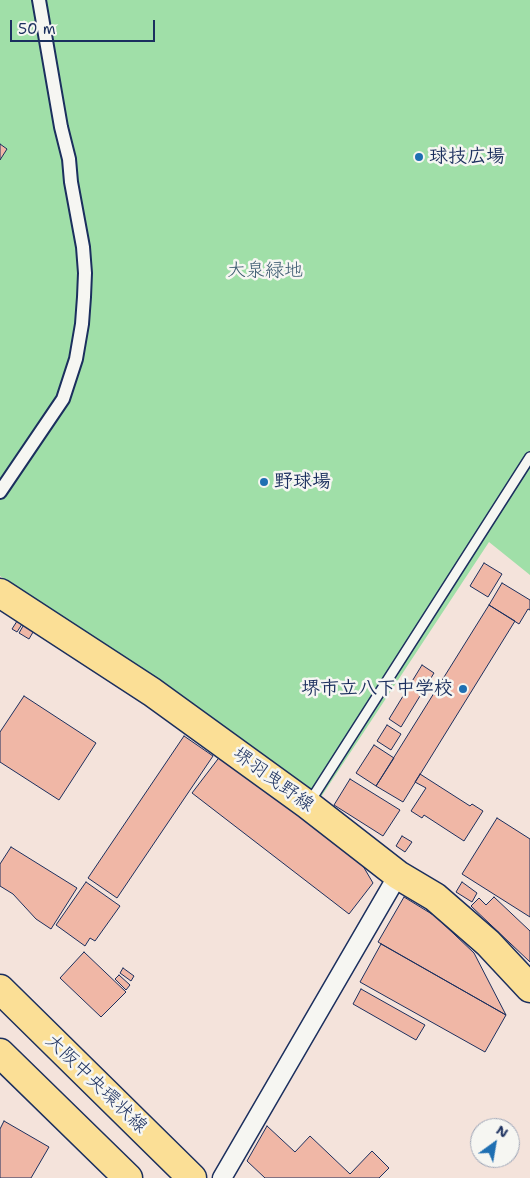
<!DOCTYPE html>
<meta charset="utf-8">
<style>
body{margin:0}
#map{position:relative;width:530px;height:1178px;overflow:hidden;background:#f4e3db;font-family:"Shantell Sans",sans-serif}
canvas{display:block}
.north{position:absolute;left:470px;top:1118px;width:50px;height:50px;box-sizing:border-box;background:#f6f6f2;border:1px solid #9ea6b7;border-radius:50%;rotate:32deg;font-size:14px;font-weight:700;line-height:20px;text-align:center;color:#1b2f5e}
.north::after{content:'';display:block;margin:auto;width:18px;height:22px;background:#1f6fb2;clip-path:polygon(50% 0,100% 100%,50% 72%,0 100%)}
.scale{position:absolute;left:10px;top:20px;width:145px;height:22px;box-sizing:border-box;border:2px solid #1b2f5e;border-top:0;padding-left:6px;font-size:15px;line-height:18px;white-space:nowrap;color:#1b2f5e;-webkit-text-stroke:4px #f6f6f2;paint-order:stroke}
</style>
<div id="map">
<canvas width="530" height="1178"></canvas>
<div class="north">N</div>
<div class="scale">50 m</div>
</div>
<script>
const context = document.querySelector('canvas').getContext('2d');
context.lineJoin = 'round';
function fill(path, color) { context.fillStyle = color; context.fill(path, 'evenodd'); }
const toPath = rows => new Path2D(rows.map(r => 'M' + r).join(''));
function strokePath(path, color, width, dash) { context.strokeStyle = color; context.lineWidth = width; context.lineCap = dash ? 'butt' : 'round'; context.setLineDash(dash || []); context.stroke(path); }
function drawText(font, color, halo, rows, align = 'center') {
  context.font = font + ' "Shantell Sans","Klee One",sans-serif'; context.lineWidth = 5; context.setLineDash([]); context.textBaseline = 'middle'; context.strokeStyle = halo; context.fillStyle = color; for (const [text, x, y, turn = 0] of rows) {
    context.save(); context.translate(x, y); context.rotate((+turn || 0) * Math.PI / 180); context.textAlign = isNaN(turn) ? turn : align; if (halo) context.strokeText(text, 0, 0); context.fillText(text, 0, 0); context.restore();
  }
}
const green = toPath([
 [0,0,530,0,530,575,489,542,319,800,0,576]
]);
const building = toPath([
 [0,144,7,149,0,160,0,144],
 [484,563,502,574,488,597,470,586,484,563],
 [502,583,530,600,530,610,528,609,519,624,489,605,502,583],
 [489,605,515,621,403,802,376,786,489,605],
 [19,618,24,621,17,632,12,629,19,618],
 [26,621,36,627,29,639,19,633,26,621],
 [422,665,434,673,401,727,389,719,422,665],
 [24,696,96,743,59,800,0,762,0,732,24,696],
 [387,725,401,734,391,750,377,741,387,725],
 [184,736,213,756,117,898,88,878,184,736],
 [374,745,394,758,376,786,356,773,374,745],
 [221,755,363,866,373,883,349,914,192,793,221,755],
 [420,774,470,806,472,804,483,811,464,841,424,815,422,818,411,811,426,788,415,782,420,774],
 [350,779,400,810,383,836,334,805,350,779],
 [497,818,530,839,530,917,462,874,497,818],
 [402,836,412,842,405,852,396,846,402,836],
 [11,847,77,888,51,929,36,919,13,894,0,886,0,864,11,847],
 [86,882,120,906,95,941,90,938,85,946,56,925,86,882],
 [462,882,477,893,472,902,456,892,462,882],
 [404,897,435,916,474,953,506,1015,378,942,404,897],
 [494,897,530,931,530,962,471,906,479,898,486,905,494,897],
 [381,944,506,1015,485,1052,360,982,381,944],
 [84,952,126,992,101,1017,60,978,84,952],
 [123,968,134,976,131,981,120,973,123,968],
 [119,975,130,985,126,990,115,979,119,975],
 [361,989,425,1025,416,1040,353,1004,361,989],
 [4,1121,49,1147,31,1178,0,1178,0,1129,4,1121],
 [267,1126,295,1152,310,1136,350,1174,372,1151,389,1168,379,1178,265,1178,247,1161,267,1126]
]);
const service = toPath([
 [309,803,530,457]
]);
const pedestrian = toPath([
 [0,492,63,399,76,359,82,324,84,297,85,273,83,247,71,182,69,159,61,127,39,0]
]);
const minor = toPath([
 [222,1178,398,875]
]);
const primary = toPath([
 [0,593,152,692,308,805,398,875,435,897,488,943,530,988],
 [0,989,192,1178],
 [0,1053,128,1178]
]);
const markers = [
 [419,157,5,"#1f6fb2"],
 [264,482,5,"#1f6fb2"],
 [463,689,5,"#1f6fb2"]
];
const poiNames = [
 ["球技広場",429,157],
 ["野球場",274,482],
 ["堺市立八下中学校",453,689,"right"]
];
const parkNames = [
 ["大泉緑地",265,271]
];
const streetNames = [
 ["堺羽曳野線",273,780,36],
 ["大阪中央環状線",96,1084,44]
];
fill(green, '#a0dfa8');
fill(building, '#f0b7a6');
strokePath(building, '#1b2f5e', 1);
strokePath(service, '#1b2f5e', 12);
strokePath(pedestrian, '#1b2f5e', 16);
strokePath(minor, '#1b2f5e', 21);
strokePath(primary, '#1b2f5e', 31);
strokePath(service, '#f6f6f2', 9);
strokePath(pedestrian, '#f6f6f2', 12);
strokePath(minor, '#f6f6f2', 18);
strokePath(primary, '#fbdf96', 28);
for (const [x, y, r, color] of markers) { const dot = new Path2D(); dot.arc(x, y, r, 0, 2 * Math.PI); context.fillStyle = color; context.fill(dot); strokePath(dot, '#f6f6f2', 2); }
drawText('bold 19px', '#1b2f5e', '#f6f6f2', poiNames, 'left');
drawText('19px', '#3c5b70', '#f6f6f2', parkNames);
drawText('19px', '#1b2f5e', '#f6f6f2', streetNames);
</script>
